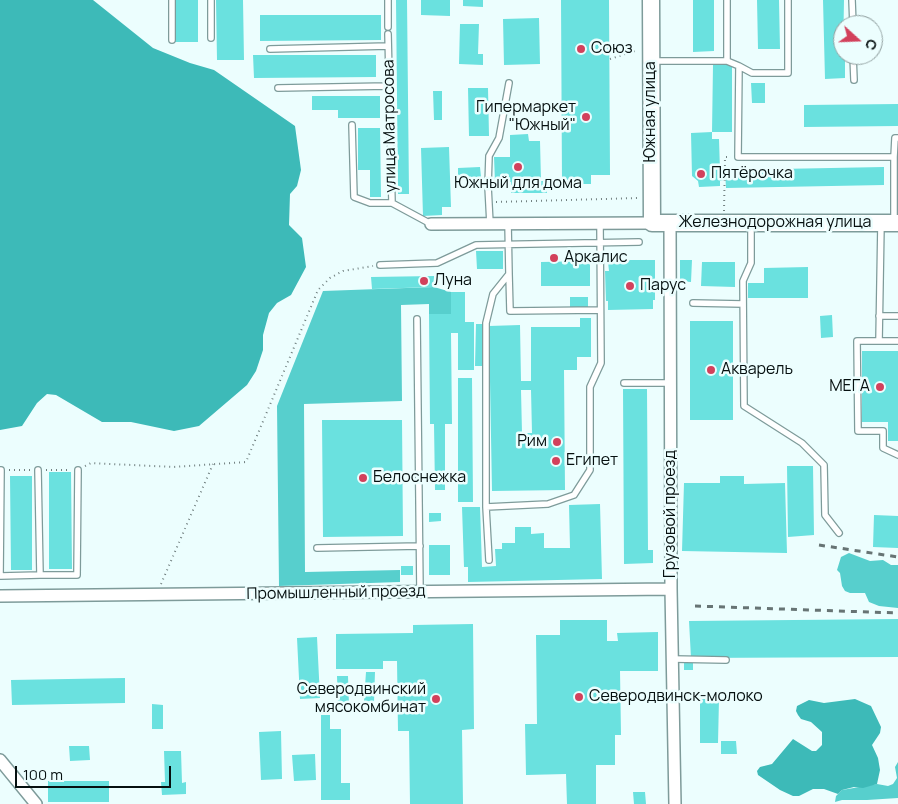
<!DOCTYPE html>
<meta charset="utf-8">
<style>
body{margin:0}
#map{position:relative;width:898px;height:804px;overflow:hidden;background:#ecfefe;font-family:Manrope,sans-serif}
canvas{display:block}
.north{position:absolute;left:833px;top:15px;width:50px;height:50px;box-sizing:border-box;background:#ecfefe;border:1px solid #909f9f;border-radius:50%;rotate:110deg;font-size:14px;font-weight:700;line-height:20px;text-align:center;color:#061010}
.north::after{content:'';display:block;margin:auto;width:18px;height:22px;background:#d2415c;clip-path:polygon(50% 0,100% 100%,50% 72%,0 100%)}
.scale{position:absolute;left:15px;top:766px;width:156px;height:22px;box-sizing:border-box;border:2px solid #061010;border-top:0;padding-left:6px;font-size:15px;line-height:18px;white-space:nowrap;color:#061010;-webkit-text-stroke:4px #ecfefe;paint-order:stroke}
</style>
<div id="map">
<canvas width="898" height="804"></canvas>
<div class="north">С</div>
<div class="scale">100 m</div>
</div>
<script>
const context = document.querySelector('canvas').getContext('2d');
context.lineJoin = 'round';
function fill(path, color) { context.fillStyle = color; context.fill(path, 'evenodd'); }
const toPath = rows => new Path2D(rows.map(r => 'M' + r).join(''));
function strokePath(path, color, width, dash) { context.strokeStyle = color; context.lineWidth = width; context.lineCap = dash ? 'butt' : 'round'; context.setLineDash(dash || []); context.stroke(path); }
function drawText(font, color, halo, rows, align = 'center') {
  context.font = font + ' Manrope,sans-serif'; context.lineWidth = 5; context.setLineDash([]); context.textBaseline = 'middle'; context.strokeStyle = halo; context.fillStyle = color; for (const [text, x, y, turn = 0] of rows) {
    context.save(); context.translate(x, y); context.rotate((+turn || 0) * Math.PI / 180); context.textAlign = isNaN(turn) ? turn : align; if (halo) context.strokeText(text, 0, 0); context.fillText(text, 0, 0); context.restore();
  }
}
const forest = toPath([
 [434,287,451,292,451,314,429,314,429,304,401,305,402,401,304,404,305,572,400,570,400,582,279,586,277,406,323,291],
 [849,553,870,561,883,560,891,565,898,565,898,608,879,606,869,602,865,593,850,593,845,591,842,586,840,573,837,570,841,557],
 [898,762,898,798,867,800,842,800,835,802,836,796,842,790,877,784,888,786,893,784,897,778,895,767]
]);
const water = toPath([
 [0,0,93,0,153,48,190,63,214,70,295,126,301,170,297,186,290,194,289,225,302,238,306,267,291,295,277,303,269,313,263,335,263,350,256,371,247,385,199,426,174,431,131,422,102,422,56,395,47,394,37,403,22,426,0,430],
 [855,699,871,706,881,727,880,733,872,745,878,758,880,770,877,784,863,788,854,787,842,790,838,794,824,789,813,789,799,796,793,796,780,790,758,775,757,771,760,767,772,764,793,739,812,751,816,751,822,745,822,732,811,722,801,719,798,715,796,711,797,706,809,700,824,703]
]);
const building = toPath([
 [174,0,198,0,198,42,175,42],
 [216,0,243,0,244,60,217,60],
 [396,0,407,0,409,194,398,194],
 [421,0,450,0,450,16,421,15],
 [463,0,483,0,483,7,463,6],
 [561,0,609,0,610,175,591,175,591,184,562,184],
 [693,0,714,0,714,51,693,52],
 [757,0,779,0,780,49,758,49],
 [823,0,844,0,843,55,845,55,845,78,825,79],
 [260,15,381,15,381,40,260,41],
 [539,18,540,64,504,65,503,19],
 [460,24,479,24,478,54,483,54,483,65,459,64],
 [253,55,376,55,376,77,254,78],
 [713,65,732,65,732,132,712,132],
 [751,83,765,83,765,103,752,103],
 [468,88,488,88,489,136,469,136],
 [433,91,442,91,442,120,434,120],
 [312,96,380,96,380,118,338,118,338,110,312,110],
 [898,104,898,126,804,127,804,105],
 [358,128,380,128,381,197,370,197,370,170,358,170],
 [712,132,712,139,719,139,720,171,724,171,724,180,720,181,720,186,699,187,698,181,692,176,691,133],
 [528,134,529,141,540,141,541,181,547,181,547,193,511,193,511,182,495,182,494,157,510,157,510,135],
 [449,147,451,207,442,207,442,215,423,216,421,148],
 [480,167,481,177,458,178,458,168],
 [884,167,884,185,726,188,725,170],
 [476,251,503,251,503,269,477,269],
 [618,260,655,260,655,300,653,300,653,309,608,310,608,301,606,301,605,271,609,271,608,262,618,262],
 [680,260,692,260,691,282,680,281],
 [590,261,590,286,541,286,541,262],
 [702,262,735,262,735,287,701,286],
 [808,267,808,298,748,298,748,283,764,283,764,268],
 [434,276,434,287,372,289,371,277],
 [451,292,465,292,465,322,474,322,474,370,458,370,458,333,451,333,452,424,445,424,445,490,435,490,434,424,430,424,429,314,451,314],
 [570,297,588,297,588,307,570,307],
 [832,315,833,337,821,338,820,316],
 [580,318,591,318,591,357,577,357,577,370,564,370,565,490,492,491,489,326,520,325,521,381,531,381,531,327,580,327],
 [521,390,531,390,532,433,522,433],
 [690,321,733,321,733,420,690,420],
 [476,324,482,324,483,366,475,366],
 [862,351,898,351,898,441,888,441,888,422,862,422],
 [458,378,472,378,473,502,458,502],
 [623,389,647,389,648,550,653,550,653,563,624,564],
 [322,420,402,420,403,536,323,537],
 [787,466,813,466,814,535,788,537],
 [49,472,71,472,72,569,49,569],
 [10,476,32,476,32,570,11,570],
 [720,476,744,476,744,484,785,483,787,553,682,551,684,483,720,483],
 [600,504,602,579,468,582,468,567,464,567,462,507,480,507,482,567,496,566,495,549,502,549,502,543,515,543,515,527,531,527,531,534,544,533,544,548,570,548,569,505],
 [429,513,441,513,441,521,429,522],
 [874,515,898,516,898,548,873,547],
 [429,545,450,545,450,575,429,575],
 [401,566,413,566,413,575,401,575],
 [898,619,898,657,691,658,689,621],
 [560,620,607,620,607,641,618,641,617,633,658,632,658,671,620,671,621,735,615,735,615,765,596,765,596,804,567,804,566,774,526,775,525,724,537,724,536,635,560,635],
 [473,624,474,729,462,730,463,804,410,804,409,731,398,731,397,661,383,661,383,669,336,669,336,634,413,633,413,625],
 [317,637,320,698,300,699,297,638],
 [684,662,693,662,693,670,684,670],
 [366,672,375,672,374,702,364,701],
 [337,676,348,676,349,705,338,705],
 [125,678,125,703,12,705,11,680],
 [700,699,719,699,718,743,700,743],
 [152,704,163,705,163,729,152,729],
 [321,715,330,715,330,729,341,729,341,783,350,783,350,800,321,800],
 [281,731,282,779,261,780,259,732],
 [721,741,736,741,737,754,721,754],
 [69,746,89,746,90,760,70,761],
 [164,751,181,751,182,783,186,782,186,794,162,795,161,782,165,782],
 [315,754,316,780,294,781,292,755],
 [48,781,109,781,109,802,48,802],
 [633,792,645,792,646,804,634,804]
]);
const path = toPath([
 [610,59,638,50],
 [496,202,639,198],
 [724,211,725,157,731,157],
 [85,466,91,463,173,467,246,462,318,290,330,278,343,271,373,266],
 [9,470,31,470],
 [46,470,71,470],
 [161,584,213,464]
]);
const service = toPath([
 [211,0,211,38],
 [388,0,388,27],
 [727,0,727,61,739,66,738,157,894,157,895,138,898,138],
 [852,0,853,25],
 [388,34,392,203,431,224],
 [172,40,172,0],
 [270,49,388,46],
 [853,55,854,80],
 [652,61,727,61],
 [739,66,752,73,788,73,788,0],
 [278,88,388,86],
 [352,125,354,197,370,203,392,203],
 [894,157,894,223],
 [490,224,488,186,489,156,499,138,509,83],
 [881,224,879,341,898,341],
 [751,225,751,263,743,281,744,406,802,443,824,465,825,515,839,533],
 [380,265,437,263,476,245,639,242],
 [509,274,510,311,600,310],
 [693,303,743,304],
 [879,316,898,316],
 [417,319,420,592],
 [879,341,857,341,858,431,883,431,883,448,898,455],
 [624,383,670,383],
 [486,507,548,504,574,495,590,470,590,387,601,363,600,224],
 [317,548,420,546],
 [489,560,486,507,486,323,493,294,509,274,508,223],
 [40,575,77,575,78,470],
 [0,576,1,470],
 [1,576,40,575,38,470],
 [673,659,726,660]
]);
const minor = toPath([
 [670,223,671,589,675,804],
 [431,224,652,223],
 [0,596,671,589],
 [0,760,36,804]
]);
const secondary = toPath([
 [651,0,652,223,898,223]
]);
const rail = toPath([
 [819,545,898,557],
 [695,606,898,613]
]);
const markers = [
 [581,49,5,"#d2415c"],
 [586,117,5,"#d2415c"],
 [518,167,5,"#d2415c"],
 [701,174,5,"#d2415c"],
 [554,258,5,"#d2415c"],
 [424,281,5,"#d2415c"],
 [630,286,5,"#d2415c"],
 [711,370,5,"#d2415c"],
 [880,387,5,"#d2415c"],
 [557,442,5,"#d2415c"],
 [556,461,5,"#d2415c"],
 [363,478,5,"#d2415c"],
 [579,697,5,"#d2415c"],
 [436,699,5,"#d2415c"]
];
const poiNames = [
 ["Союз",591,49],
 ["Гипермаркет",576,108,"right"],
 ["\"Южный\"",576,126,"right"],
 ["Пятёрочка",711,174],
 ["Южный для дома",518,184,"center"],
 ["Аркалис",564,258],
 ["Луна",434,281],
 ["Парус",640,286],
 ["Акварель",721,370],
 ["МЕГА",870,387,"right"],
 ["Рим",547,442,"right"],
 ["Египет",566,461],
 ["Белоснежка",373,478],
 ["Северодвинский",426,690,"right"],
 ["мясокомбинат",426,708,"right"],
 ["Северодвинск-молоко",589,697]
];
const streetNames = [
 ["Южная улица",651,112,-90],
 ["улица Матросова",390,126,-91],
 ["Железнодорожная улица",775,223],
 ["Грузовой проезд",671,514,-90],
 ["Промышленный проезд",336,593,-1]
];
fill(forest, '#57cfcd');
fill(water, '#3dbab8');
fill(building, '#6ae1df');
strokePath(service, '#7e9b9a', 8);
strokePath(minor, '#7e9b9a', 14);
strokePath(secondary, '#7e9b9a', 19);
strokePath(path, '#728080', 2, [1, 4]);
strokePath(service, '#fff', 5.5);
strokePath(minor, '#fff', 11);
strokePath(secondary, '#fff', 16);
strokePath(rail, '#677474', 3, [6, 6]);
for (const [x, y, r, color] of markers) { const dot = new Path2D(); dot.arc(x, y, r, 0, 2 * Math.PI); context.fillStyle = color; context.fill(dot); strokePath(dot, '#ecfefe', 2); }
drawText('16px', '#061010', '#ecfefe', poiNames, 'left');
drawText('16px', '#061010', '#ecfefe', streetNames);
</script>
